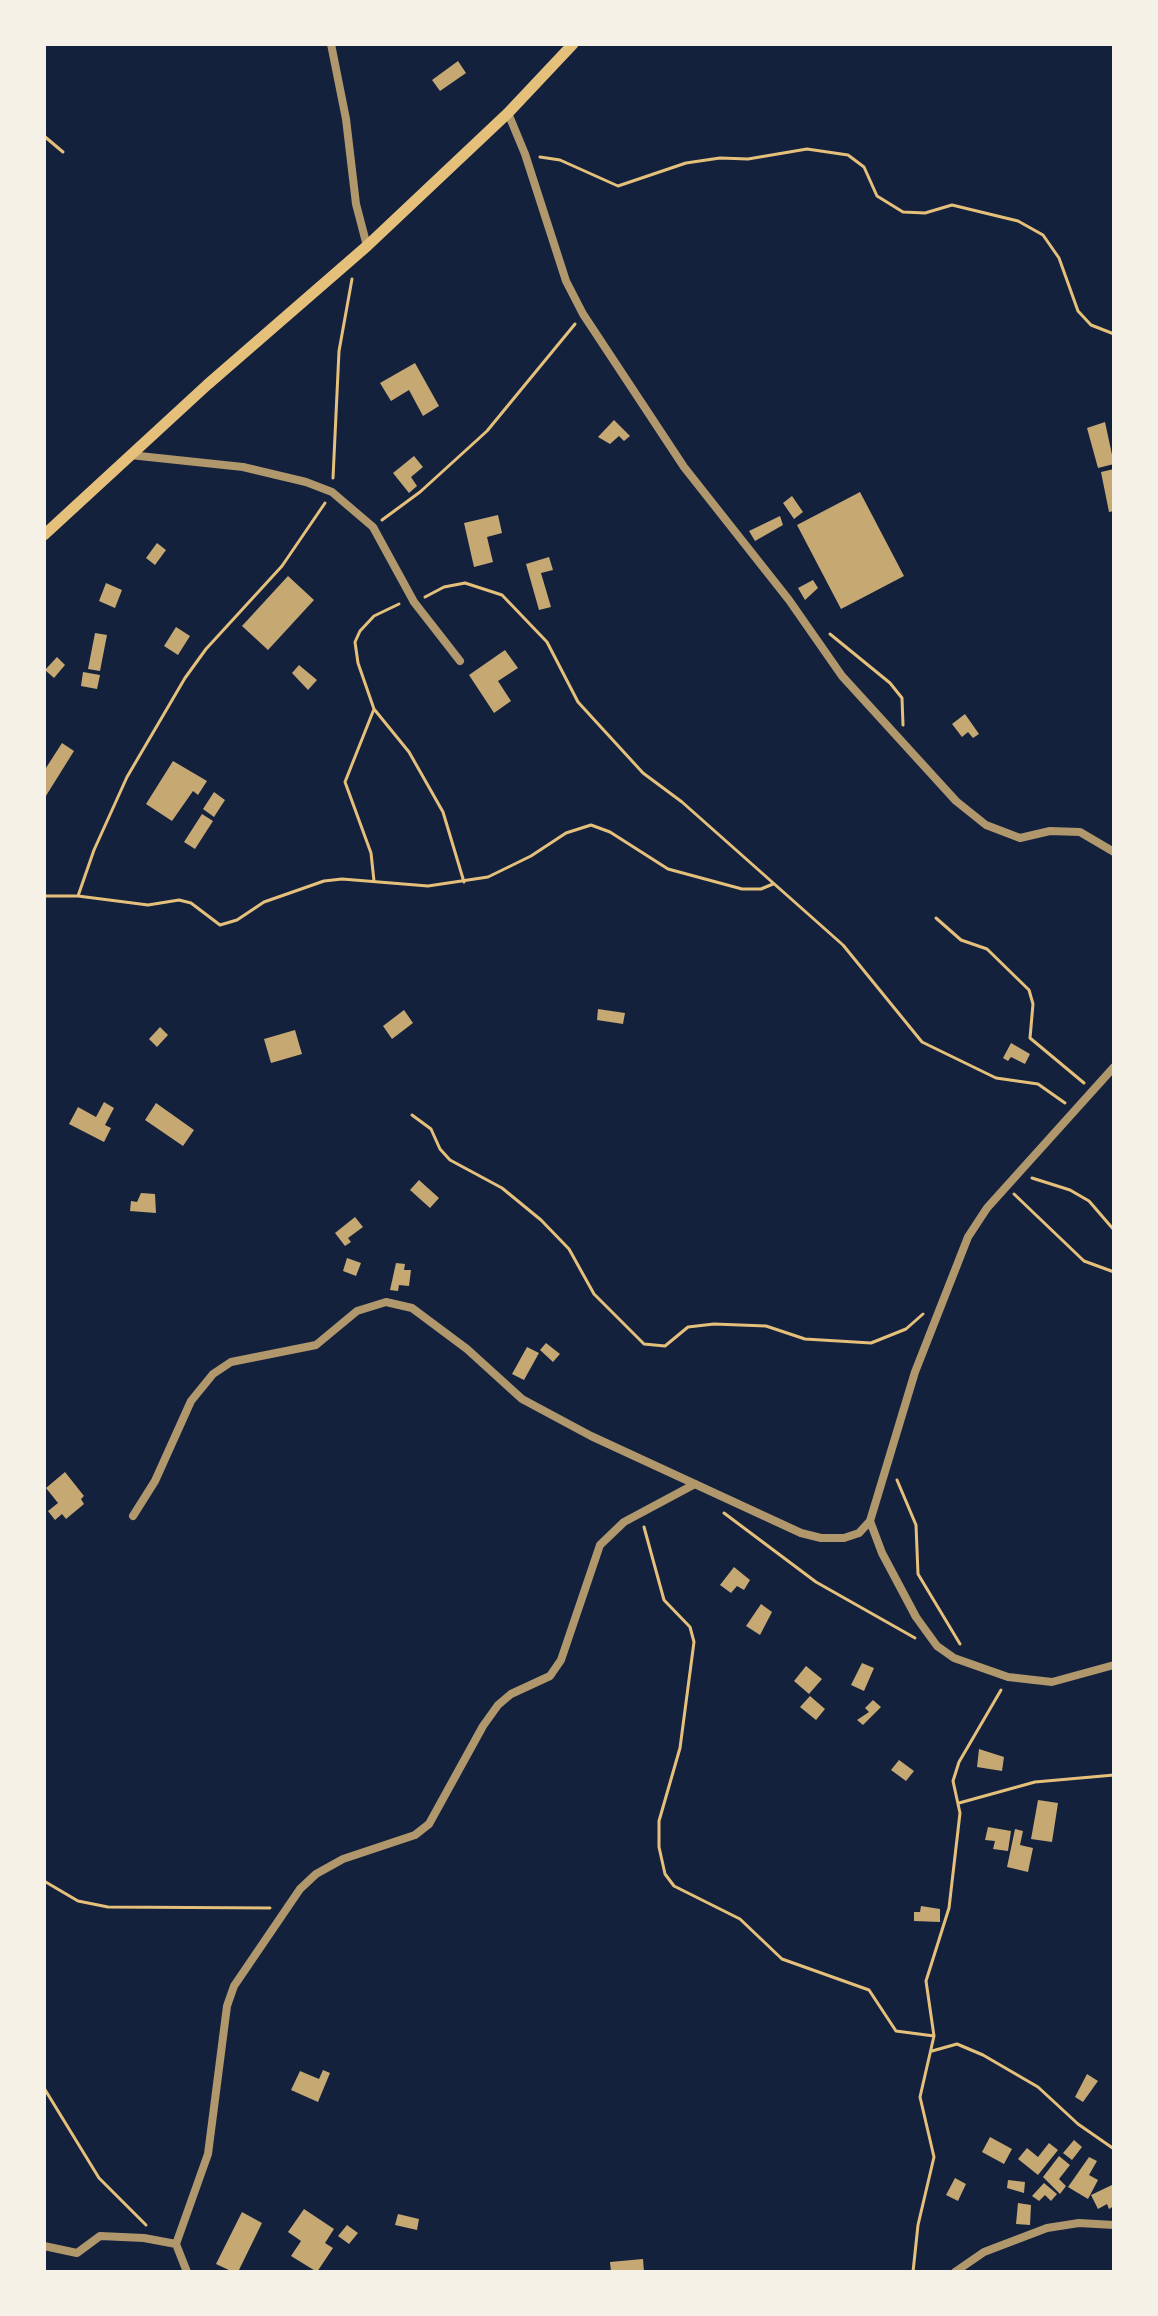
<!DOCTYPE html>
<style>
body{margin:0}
#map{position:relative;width:1158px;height:2316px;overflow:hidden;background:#14213d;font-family:"PT Sans Narrow",sans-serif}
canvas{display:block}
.frame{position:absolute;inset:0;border:46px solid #f6f1e7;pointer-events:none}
</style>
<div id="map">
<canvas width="1158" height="2316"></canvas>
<div class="frame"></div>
</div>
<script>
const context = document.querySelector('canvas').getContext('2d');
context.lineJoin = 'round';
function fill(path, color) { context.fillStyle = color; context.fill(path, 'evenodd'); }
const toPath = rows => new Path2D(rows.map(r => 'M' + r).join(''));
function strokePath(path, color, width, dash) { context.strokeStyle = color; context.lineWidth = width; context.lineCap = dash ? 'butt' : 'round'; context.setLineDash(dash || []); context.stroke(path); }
const building = toPath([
 [458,61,466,73,440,91,432,80],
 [415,363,439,406,423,416,409,390,391,401,380,383],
 [614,420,630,436,624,441,619,436,610,444,598,437],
 [1105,422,1114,464,1098,468,1087,428],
 [414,456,423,467,411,477,417,486,409,493,393,473],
 [1114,469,1114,511,1109,512,1101,472],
 [860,492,904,576,841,609,797,525],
 [792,496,803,512,794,519,783,503],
 [498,515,502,533,487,537,493,562,474,567,464,523],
 [780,516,783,525,755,541,749,531],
 [157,543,166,550,155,565,146,558],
 [549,557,553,570,541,573,551,607,539,610,526,564],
 [288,576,314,600,268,650,242,626],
 [813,580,818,588,805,600,798,588],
 [106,583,122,590,115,608,99,601],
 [176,627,190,636,178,655,164,646],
 [95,633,107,635,100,671,88,669],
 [505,650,518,668,498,681,511,701,494,713,469,675],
 [57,657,65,665,54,678,45,670],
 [299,665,317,680,308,690,292,673],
 [83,672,100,675,97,689,81,686],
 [965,714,979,734,973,738,968,732,962,737,952,724],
 [62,743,74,751,44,799,44,771],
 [173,761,207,781,198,795,193,791,172,821,146,804],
 [214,792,225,800,214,817,203,809],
 [202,814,213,821,195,849,184,842],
 [598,1009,625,1013,623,1024,597,1020],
 [404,1010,413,1023,392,1039,383,1026],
 [160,1027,168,1035,157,1047,149,1039],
 [295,1030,302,1054,271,1063,264,1039],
 [1011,1043,1030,1054,1025,1064,1011,1057,1008,1061,1003,1058],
 [104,1102,114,1108,105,1125,111,1128,104,1142,69,1124,78,1107,96,1117],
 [156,1103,194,1130,183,1146,145,1120],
 [419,1180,439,1198,430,1208,410,1190],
 [141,1193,155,1194,156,1213,130,1211,131,1201,137,1202],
 [355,1217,363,1227,348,1238,351,1242,345,1246,335,1233],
 [347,1258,361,1263,356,1276,343,1271],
 [396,1263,405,1264,404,1270,411,1270,409,1286,399,1285,398,1291,390,1290],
 [546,1343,560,1354,553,1362,540,1350],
 [527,1347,539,1353,524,1380,512,1374],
 [65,1472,84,1496,81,1499,84,1504,66,1519,62,1514,55,1520,48,1511,58,1503,46,1488],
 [734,1567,750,1580,744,1590,737,1586,731,1593,720,1585],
 [761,1604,772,1612,760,1635,746,1626],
 [862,1663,874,1668,864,1691,851,1685],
 [806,1666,822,1679,809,1694,794,1681],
 [810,1696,825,1709,816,1720,800,1707],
 [873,1700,881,1707,863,1725,857,1720,869,1712,865,1708],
 [979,1749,1004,1757,1002,1771,977,1767],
 [899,1760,914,1771,906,1781,891,1770],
 [1038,1800,1058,1803,1052,1842,1031,1839],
 [988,1827,1011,1831,1008,1851,993,1849,995,1841,985,1840],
 [1015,1829,1023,1831,1020,1845,1033,1848,1028,1872,1007,1867],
 [921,1906,940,1909,940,1922,914,1921,914,1912,920,1912],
 [323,2070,330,2073,318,2102,291,2090,300,2071,319,2079],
 [1087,2074,1098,2081,1083,2102,1075,2097],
 [990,2137,1012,2149,1004,2164,982,2152],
 [1074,2140,1082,2147,1072,2160,1063,2153],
 [1049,2143,1058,2150,1038,2175,1018,2159,1027,2148,1038,2157],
 [1059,2156,1070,2165,1059,2179,1066,2186,1060,2194,1043,2177],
 [1089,2157,1097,2161,1089,2175,1098,2180,1088,2199,1068,2187],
 [955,2178,966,2184,958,2201,946,2195],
 [1008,2180,1025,2182,1024,2193,1007,2188],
 [1044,2183,1057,2194,1051,2201,1045,2195,1039,2201,1032,2196],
 [1114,2184,1114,2206,1109,2209,1107,2204,1098,2209,1091,2195],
 [1018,2203,1031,2205,1030,2225,1016,2224],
 [304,2209,334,2229,325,2243,333,2248,317,2272,291,2256,301,2241,288,2232],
 [242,2212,262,2223,238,2272,233,2272,216,2264],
 [398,2214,419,2219,417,2230,395,2225],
 [347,2225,358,2233,349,2244,338,2236],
 [643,2259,644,2272,611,2272,610,2262]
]);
const path = toPath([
 [44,136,63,152],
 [540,157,560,160,618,186,686,163,720,158,748,159,807,149,848,155,864,167,877,196,903,212,925,213,952,205,1018,221,1043,235,1059,258,1078,311,1091,325,1114,334],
 [333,478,339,351,352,279],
 [382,520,420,492,487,431,575,324],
 [425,597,444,587,465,583,502,595,547,642,578,702,643,773,682,802,843,945,922,1042,996,1078,1038,1084,1065,1103],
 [399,604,374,616,360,631,355,642,358,663,374,709,409,752,443,812,464,882],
 [830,634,890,683,902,698,903,725],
 [374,709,345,782,371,853,374,881],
 [44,896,78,896,148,905,179,900,191,903,220,925,237,920,264,902,324,881,342,879,428,886,488,877,531,856,566,833,591,825,610,832,668,869,742,889,761,889,773,884],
 [78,896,94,850,127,777,185,678,206,649,282,566,325,503],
 [936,918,961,940,987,949,1029,990,1033,1004,1030,1038,1084,1083],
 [412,1115,431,1129,440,1149,450,1160,502,1188,541,1220,569,1249,594,1294,644,1344,665,1346,688,1327,714,1324,766,1326,805,1339,871,1343,906,1329,923,1314],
 [1032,1178,1070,1190,1089,1201,1114,1230],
 [1014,1194,1084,1261,1114,1272],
 [897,1480,916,1525,918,1574,960,1644],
 [724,1513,816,1582,915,1638],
 [644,1527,664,1600,690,1627,694,1642,680,1748,659,1821,659,1847,665,1874,674,1886,740,1919,782,1959,869,1990,896,2031,934,2036],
 [959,1803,1035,1782,1114,1775],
 [44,1881,78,1901,108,1907,270,1908],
 [932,2051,957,2044,983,2055,1038,2087,1078,2124,1114,2149],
 [44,2088,99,2178,146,2225],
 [913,2272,918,2225,934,2157,920,2097,934,2036,926,1981,949,1908,960,1813,953,1781,959,1762,1001,1690]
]);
const minor = toPath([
 [331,44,346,119,356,204,367,246],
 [508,113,525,154,566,281,583,314,684,467,789,600,842,676,956,801,986,825,1020,838,1050,831,1080,832,1114,852],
 [130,455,243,467,306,482,332,492,373,527,414,602,460,661],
 [133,1516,155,1481,191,1401,213,1374,231,1362,316,1345,357,1311,386,1302,412,1308,467,1349,522,1399,591,1436,801,1533,821,1538,844,1538,859,1533,870,1521,915,1372,968,1237,987,1208,1114,1067],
 [870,1521,882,1553,916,1617,937,1646,954,1658,1008,1677,1052,1682,1114,1665],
 [176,2244,208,2154,227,2006,234,1986,300,1889,316,1874,343,1859,415,1835,429,1824,483,1726,498,1705,511,1694,550,1676,561,1660,600,1545,624,1522,695,1484],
 [44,2246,77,2253,100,2236,144,2238,176,2244,187,2272],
 [955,2272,984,2252,1047,2228,1079,2223,1114,2225]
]);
const secondary = toPath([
 [44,535,207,385,367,246,508,113,573,44]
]);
fill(building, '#c6a872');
strokePath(path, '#e5c07b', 3);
strokePath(minor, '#b1986c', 8);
strokePath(secondary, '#e5c07b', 11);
</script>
